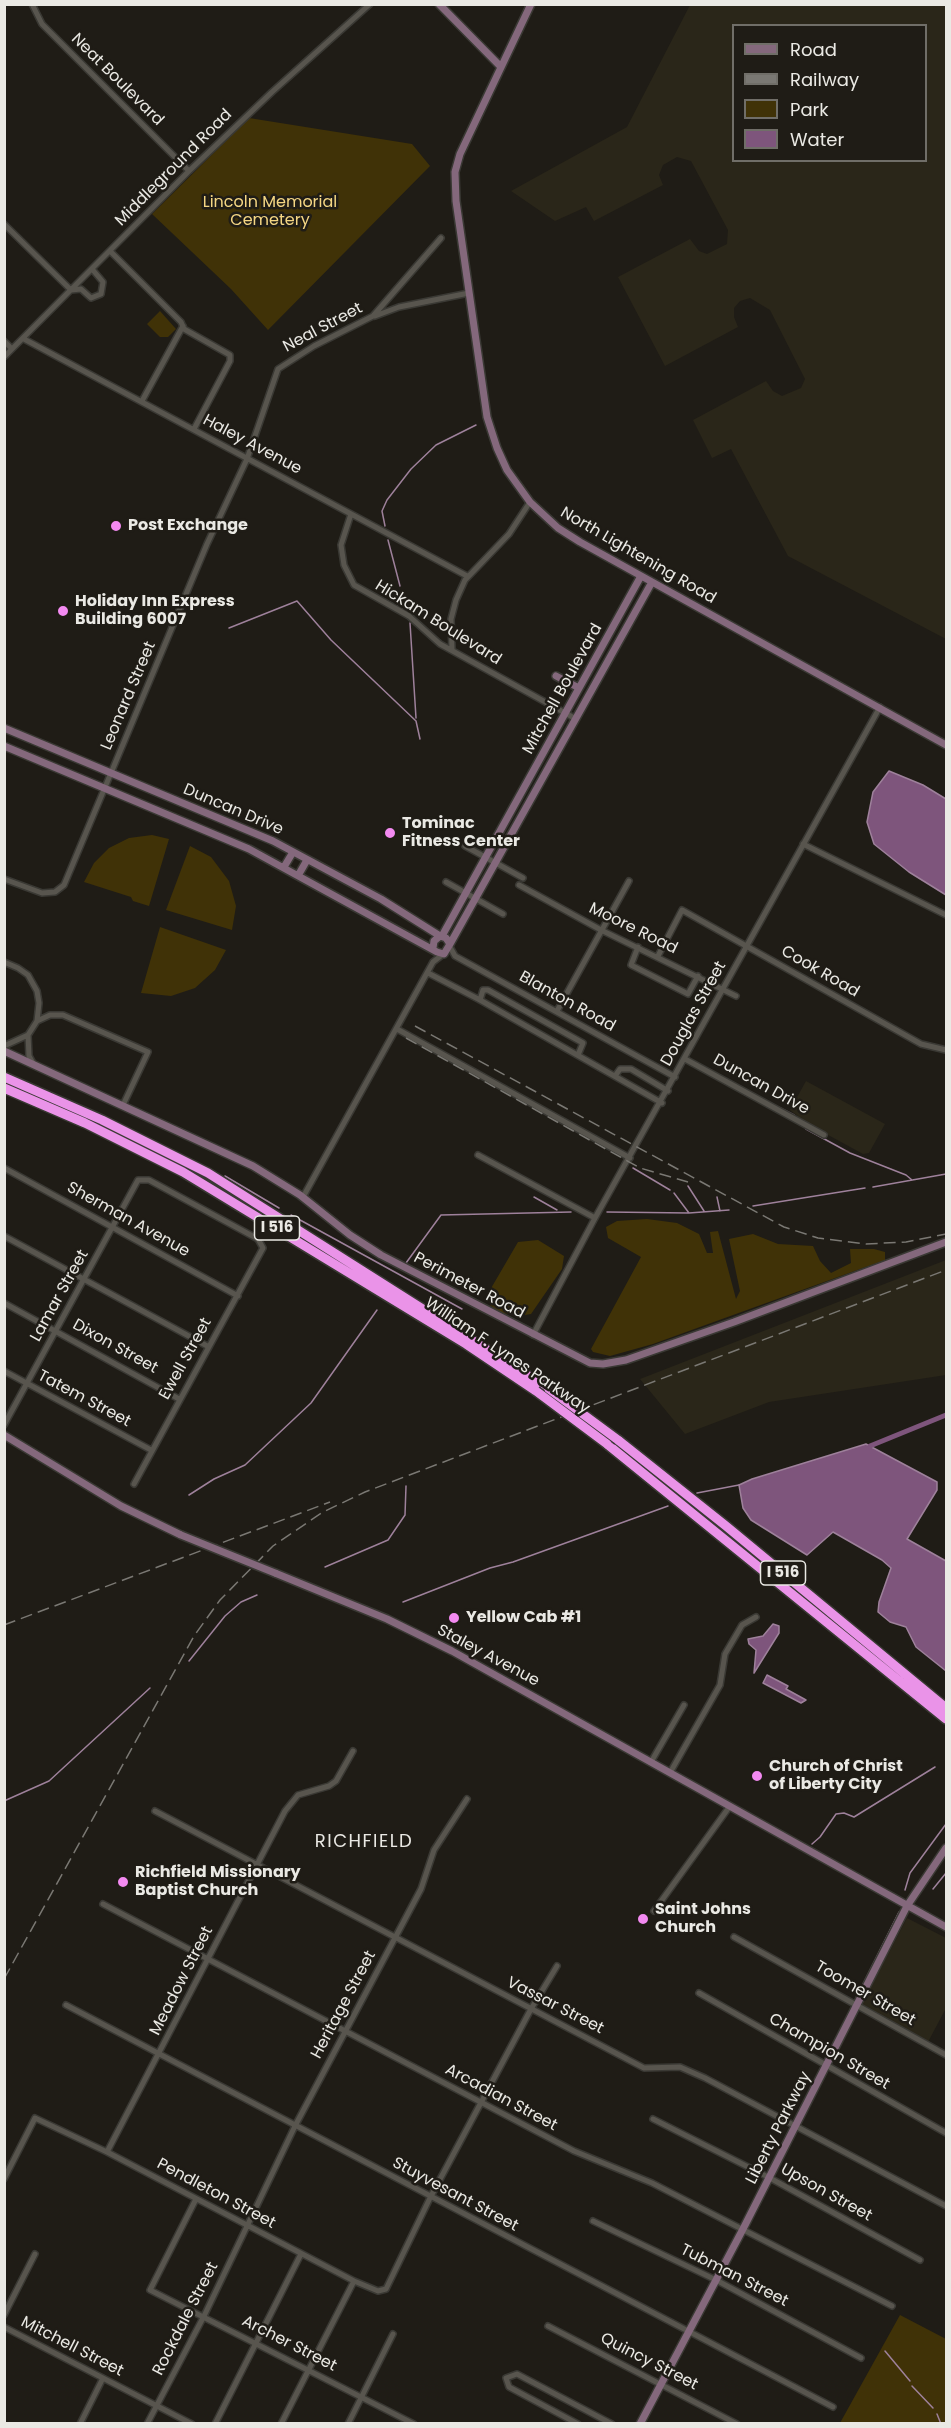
<!DOCTYPE html>
<style>
body{margin:0}
#map{position:relative;width:951px;height:2428px;overflow:hidden;background:#1f1c16;font-family:Poppins,sans-serif}
canvas{display:block}
.frame{position:absolute;inset:0;border:6px solid #eae9e4;pointer-events:none}
.legend{position:absolute;left:732px;top:24px;width:195px;height:138px;box-sizing:border-box;background:#1f1c16;border:2px solid #706e68;margin:0;padding:8px 10px;list-style:none;font-size:18px;color:#eae9e4}
.legend li{display:flex;align-items:center;gap:12px;height:30px}
.legend b{width:30px;border:2px solid #706e68}
</style>
<div id="map">
<canvas width="951" height="2428"></canvas>
<div class="frame"></div>
<ul class="legend">
<li><b style="height:8px;background:#84687c"></b>Road</li>
<li><b style="height:8px;background:#7a7873"></b>Railway</li>
<li><b style="height:16px;background:#403207"></b>Park</li>
<li><b style="height:16px;background:#7e557c"></b>Water</li>
</ul>
</div>
<script>
const context = document.querySelector('canvas').getContext('2d');
context.lineJoin = 'round';
function fill(path, color) { context.fillStyle = color; context.fill(path, 'evenodd'); }
const toPath = rows => new Path2D(rows.map(r => 'M' + r).join(''));
function strokePath(path, color, width, dash) { context.strokeStyle = color; context.lineWidth = width; context.lineCap = dash ? 'butt' : 'round'; context.setLineDash(dash || []); context.stroke(path); }
function drawText(font, color, halo, rows, align = 'center') {
  context.font = font + ' Poppins,sans-serif'; context.lineWidth = 5; context.setLineDash([]); context.textBaseline = 'middle'; context.strokeStyle = halo; context.fillStyle = color; for (const [text, x, y, turn = 0] of rows) {
    context.save(); context.translate(x, y); context.rotate((+turn || 0) * Math.PI / 180); context.textAlign = isNaN(turn) ? turn : align; if (halo) context.strokeText(text, 0, 0); context.fillText(text, 0, 0); context.restore();
  }
}
const built = toPath([
 [690,5,946,5,946,639,788,556,731,449,712,458,693,420,766,381,773,391,782,396,801,388,805,379,770,310,750,298,740,301,734,308,734,317,738,327,665,366,618,277,690,239,699,251,707,254,727,244,728,230,691,161,677,157,663,165,659,175,663,185,594,221,586,207,555,221,511,191,627,127],
 [734,26,926,26,926,160,734,160],
 [806,1081,885,1124,869,1153,863,1154,808,1124,790,1110],
 [946,1260,946,1375,769,1402,685,1434,640,1379],
 [907,1918,946,1938,946,2008,928,2042,862,2004]
]);
const green = toPath([
 [249,118,412,144,430,166,268,330,231,289,152,214],
 [160,311,176,329,168,337,160,337,147,324],
 [152,835,169,839,149,906,133,901,131,897,84,882,94,863,109,848,129,838],
 [190,846,211,857,229,881,236,906,232,930,166,910],
 [160,927,226,950,215,970,195,988,171,996,141,993],
 [647,1219,677,1223,699,1234,707,1253,713,1253,710,1232,718,1231,736,1299,740,1291,729,1239,753,1234,778,1244,813,1246,820,1261,831,1273,851,1263,850,1249,874,1249,885,1252,885,1260,653,1344,610,1356,593,1352,591,1349,641,1257,608,1238,606,1227,617,1221],
 [538,1240,564,1256,562,1269,531,1314,519,1316,499,1312,490,1305,490,1290,518,1242],
 [900,2315,946,2339,946,2423,840,2423]
]);
const water = toPath([
 [889,771,923,785,946,799,946,895,909,872,874,844,867,822,873,792,889,771],
 [866,1444,937,1482,937,1490,907,1539,946,1561,946,1671,916,1647,906,1627,890,1622,878,1612,879,1602,891,1568,882,1560,833,1532,807,1555,751,1520,743,1508,739,1485,752,1479,866,1444],
 [773,1624,779,1626,779,1633,754,1673,756,1650,749,1644,748,1639,763,1636,773,1624],
 [767,1675,788,1686,786,1689,806,1700,801,1703,763,1683,767,1675]
]);
const stream = toPath([
 [385,526,382,511,387,500,411,469,436,445,476,425],
 [388,540,400,586],
 [410,623,416,718],
 [229,628,297,601,331,640,416,721,420,739],
 [778,1107,794,1115],
 [806,1129,850,1153,906,1175,912,1180],
 [633,1168,670,1190],
 [225,1176,279,1208],
 [688,1186,704,1211],
 [873,1187,946,1174],
 [674,1193,689,1213],
 [534,1197,557,1210],
 [717,1197,720,1211],
 [753,1206,865,1188],
 [607,1212,689,1213,729,1210],
 [291,1215,462,1309],
 [406,1263,441,1215,571,1212],
 [697,1493,739,1485],
 [189,1495,214,1479,245,1465,311,1403,377,1310],
 [325,1567,388,1540,405,1515,406,1486],
 [403,1602,490,1568,513,1562,668,1506],
 [189,1661,225,1616,241,1602,257,1595],
 [4,1801,49,1781,150,1688],
 [812,1844,820,1837,836,1814,844,1813,854,1817,935,1767],
 [933,1889,946,1873],
 [905,1890,910,1873,946,1824],
 [861,1988,899,1912],
 [885,2351,910,2381],
 [912,2386,933,2408],
 [937,2414,941,2424]
]);
const canal = toPath([
 [870,1446,946,1415]
]);
const street = toPath([
 [32,4,42,24,189,171],
 [4,224,71,290,81,289,91,298,101,294,103,282,92,269],
 [110,251,181,322,184,329,230,355,230,361,194,429],
 [375,316,399,307,469,293],
 [24,339,467,576],
 [4,341,12,349],
 [4,357,189,171,272,92,370,4],
 [142,401,183,326],
 [351,514,341,545,344,565,354,585,409,616,440,644,576,719],
 [452,650,451,619,456,600,465,580,509,534,530,502],
 [803,844,946,915],
 [465,846,523,878],
 [4,879,42,893,55,892,64,885,207,544,247,459,278,369,314,346,373,316,441,238],
 [446,882,503,914],
 [519,885,601,930,736,996],
 [450,947,455,956,675,1077],
 [638,947,631,965,688,994,698,976],
 [658,956,682,910,921,1044,946,1050],
 [4,962,18,968,28,975,37,991,39,1003,37,1021,28,1035,4,1046],
 [428,973,480,1000,662,1103],
 [480,1000,483,990,488,990,583,1043,578,1055],
 [557,1011,629,881],
 [37,1021,50,1015,63,1015,148,1052,123,1105],
 [397,1029,630,1158],
 [28,1035,29,1056,34,1065],
 [685,1059,824,1135],
 [615,1076,620,1069,631,1069,668,1091],
 [478,1155,595,1218],
 [4,1168,238,1296],
 [303,1197,433,962,442,955],
 [4,1236,209,1347],
 [4,1303,179,1399],
 [533,1335,595,1218,880,707],
 [4,1371,151,1450],
 [4,1425,138,1180,149,1180,258,1239,263,1248,134,1484],
 [651,1762,684,1705],
 [671,1771,720,1685,725,1654,742,1625,756,1617],
 [155,1811,644,2068,680,2067,705,2078,946,2206],
 [103,1904,574,2151,652,2183,892,2306],
 [654,1911,730,1806],
 [734,1937,946,2055],
 [699,1993,946,2133],
 [66,2005,833,2407],
 [653,2119,768,2177,920,2260],
 [107,2152,285,1811,298,1795,329,1786,336,1781,353,1751],
 [4,2179,35,2118,107,2152,354,2281,378,2291,386,2289,430,2198,531,2009,557,1966],
 [196,2199,150,2290,414,2424],
 [593,2221,716,2280,861,2358],
 [4,2315,35,2254],
 [548,2326,737,2424],
 [4,2327,192,2424],
 [80,2424,103,2378],
 [147,2424,204,2316,295,2126,421,1889,434,1850,467,1799],
 [215,2424,301,2254],
 [281,2424,354,2281],
 [348,2424,393,2334],
 [578,2424,509,2387,506,2378,517,2374,612,2424]
]);
const secondary = toPath([
 [439,4,501,67],
 [531,4,460,154,455,172,456,201,487,417,497,448,507,470,530,502,558,528,580,542,946,745],
 [556,676,579,688],
 [4,728,273,841,381,899,440,936],
 [4,746,249,849,437,952,444,954,450,944,446,938,440,936,434,941,433,948],
 [284,867,293,852],
 [299,874,307,860],
 [442,936,641,576],
 [450,944,652,582],
 [4,1051,253,1166,300,1195,350,1235,381,1255,590,1363,603,1364,626,1360,734,1322,946,1242],
 [4,1435,121,1506,181,1535],
 [275,1573,387,1619,452,1651,946,1927],
 [640,2424,743,2229,907,1906,946,1848]
]);
const highway = toPath([
 [4,1077,102,1120,208,1173,549,1389],
 [4,1088,85,1123,183,1172,466,1344,536,1391],
 [618,1440,726,1526,946,1708],
 [607,1444,946,1719]
]);
const rail = toPath([
 [415,1026,784,1227,818,1238,866,1244,906,1242,946,1234],
 [406,1038,640,1168,688,1182],
 [946,1148,946,1149],
 [4,1625,330,1502],
 [4,1979,194,1636,220,1600,273,1546,323,1512,365,1492,946,1270]
]);
const secondaryBridge = toPath([
 [181,1535,275,1573]
]);
const highwayBridge = toPath([
 [549,1389,618,1440],
 [536,1391,607,1444]
]);
const markers = [
 [116,526,6,"#f38af1"],
 [63,611,6,"#f38af1"],
 [390,833,6,"#f38af1"],
 [454,1618,6,"#f38af1"],
 [757,1776,6,"#f38af1"],
 [123,1882,6,"#f38af1"],
 [643,1919,6,"#f38af1"]
];
const shields = [
 [277,1228,45],
 [783,1573,45]
];
const shieldNames = [
 ["I 516",277,1228],
 ["I 516",783,1573]
];
const streetNames = [
 ["Neat Boulevard",117,80,45],
 ["Middleground Road",174,168,-45],
 ["Neal Street",323,328,-28],
 ["Haley Avenue",252,445,28],
 ["North Lightening Road",638,556,30],
 ["Hickam Boulevard",438,623,32],
 ["Mitchell Boulevard",563,689,-61],
 ["Leonard Street",129,696,-67],
 ["Duncan Drive",233,810,23],
 ["Moore Road",633,929,26],
 ["Cook Road",820,972,30],
 ["Blanton Road",567,1002,29],
 ["Douglas Street",694,1014,-61],
 ["Duncan Drive",761,1085,29],
 ["Sherman Avenue",128,1220,29],
 ["Perimeter Road",469,1286,28],
 ["Lamar Street",60,1296,-61],
 ["Dixon Street",115,1347,29],
 ["William F. Lynes Parkway",507,1356,34],
 ["Ewell Street",186,1359,-61],
 ["Tatem Street",84,1399,28],
 ["Staley Avenue",488,1656,28],
 ["Meadow Street",182,1981,-63],
 ["Toomer Street",865,1994,30],
 ["Heritage Street",344,2005,-62],
 ["Vassar Street",555,2006,27],
 ["Champion Street",829,2052,30],
 ["Arcadian Street",501,2098,28],
 ["Liberty Parkway",779,2128,-63],
 ["Upson Street",826,2193,29],
 ["Pendleton Street",216,2194,28],
 ["Stuyvesant Street",455,2195,28],
 ["Tubman Street",734,2276,27],
 ["Rockdale Street",186,2319,-63],
 ["Archer Street",289,2344,27],
 ["Mitchell Street",72,2347,27],
 ["Quincy Street",649,2362,27]
];
const parkNames = [
 ["Lincoln Memorial",270,203],
 ["Cemetery",270,221]
];
const poiNames = [
 ["Post Exchange",128,526],
 ["Holiday Inn Express",75,602],
 ["Building 6007",75,620],
 ["Tominac",402,824],
 ["Fitness Center",402,842],
 ["Yellow Cab #1",466,1618],
 ["Church of Christ",769,1767],
 ["of Liberty City",769,1785],
 ["Richfield Missionary",135,1873],
 ["Baptist Church",135,1891],
 ["Saint Johns",655,1910],
 ["Church",655,1928]
];
const neighbourhoodNames = [
 ["RICHFIELD",364,1842]
];
fill(built, '#2a2619');
fill(green, '#403207');
fill(water, '#7e557c');
strokePath(water, '#9e819b', 1.5);
strokePath(stream, '#9e819b', 1.5);
strokePath(canal, '#7e557c', 5);
strokePath(street, '#3a3934', 8);
strokePath(secondary, '#3a3934', 10);
strokePath(highway, '#3a3934', 12);
strokePath(street, '#58554e', 5);
strokePath(secondary, '#84687c', 7);
strokePath(highway, '#ea93e8', 9);
strokePath(rail, '#7a7873', 1.5, [12, 6]);
strokePath(secondaryBridge, '#3a3934', 10, []);
strokePath(highwayBridge, '#3a3934', 12, []);
strokePath(secondaryBridge, '#84687c', 7);
strokePath(highwayBridge, '#ea93e8', 9);
for (const [x, y, r, color] of markers) { const dot = new Path2D(); dot.arc(x, y, r, 0, 2 * Math.PI); context.fillStyle = color; context.fill(dot); strokePath(dot, '#1f1c16', 2); }
for (const [x, y, w] of shields) { const box = new Path2D(); box.roundRect(x - w / 2, y - 12, w, 24, 4.5); context.fillStyle = '#1f1c16'; context.fill(box); strokePath(box, '#eae9e4', 1.5); }
drawText('bold 15px', '#eae9e4', null, shieldNames);
drawText('16px', '#eae9e4', '#1f1c16', streetNames);
drawText('16px', '#f4d683', '#1f1c16', parkNames);
drawText('bold 16px', '#eae9e4', '#1f1c16', poiNames, 'left');
context.letterSpacing = '1.5px';
drawText('18px', '#eae9e4', '#1f1c16', neighbourhoodNames);
context.letterSpacing = '0px';
</script>
